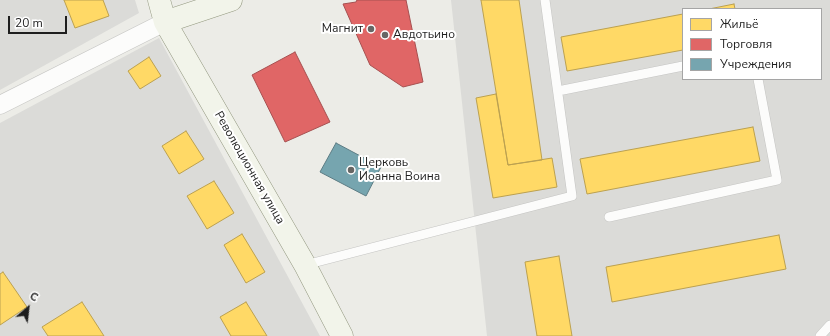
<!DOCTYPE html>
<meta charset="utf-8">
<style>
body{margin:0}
#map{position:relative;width:830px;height:336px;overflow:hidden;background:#ecece7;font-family:"Nunito Sans",sans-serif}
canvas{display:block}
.legend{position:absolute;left:682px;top:8px;width:140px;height:72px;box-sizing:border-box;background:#fff;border:1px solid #a5a5a5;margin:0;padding:5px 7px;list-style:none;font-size:12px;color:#1e1e1e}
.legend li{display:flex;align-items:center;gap:8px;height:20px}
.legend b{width:20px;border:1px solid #a5a5a5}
.north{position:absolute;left:8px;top:288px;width:40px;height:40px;-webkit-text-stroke:3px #fff;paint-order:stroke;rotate:28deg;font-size:11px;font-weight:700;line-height:16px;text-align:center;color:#1e1e1e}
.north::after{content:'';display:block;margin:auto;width:14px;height:18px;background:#1e1e1e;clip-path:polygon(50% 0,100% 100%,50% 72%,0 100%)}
.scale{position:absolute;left:8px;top:16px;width:59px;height:18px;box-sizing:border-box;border:2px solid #1e1e1e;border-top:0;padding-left:5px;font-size:12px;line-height:14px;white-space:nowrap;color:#1e1e1e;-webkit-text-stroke:3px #fff;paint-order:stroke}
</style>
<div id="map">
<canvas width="830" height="336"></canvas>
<ul class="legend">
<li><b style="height:11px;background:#ffd966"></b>Жильё</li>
<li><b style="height:11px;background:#e06666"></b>Торговля</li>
<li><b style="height:11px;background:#76a5af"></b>Учреждения</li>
</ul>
<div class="north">С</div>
<div class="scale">20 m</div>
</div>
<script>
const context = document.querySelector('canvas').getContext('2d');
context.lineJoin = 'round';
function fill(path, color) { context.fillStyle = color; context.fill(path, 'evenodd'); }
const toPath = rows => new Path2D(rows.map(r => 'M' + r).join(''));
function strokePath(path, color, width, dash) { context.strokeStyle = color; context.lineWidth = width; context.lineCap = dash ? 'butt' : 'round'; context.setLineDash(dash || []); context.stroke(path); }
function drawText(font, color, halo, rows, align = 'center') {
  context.font = font + ' "Nunito Sans",sans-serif'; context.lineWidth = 4; context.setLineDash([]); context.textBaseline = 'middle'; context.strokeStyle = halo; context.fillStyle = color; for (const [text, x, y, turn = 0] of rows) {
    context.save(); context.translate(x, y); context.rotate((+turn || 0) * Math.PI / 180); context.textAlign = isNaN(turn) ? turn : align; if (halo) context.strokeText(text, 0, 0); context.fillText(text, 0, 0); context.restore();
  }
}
const residential = toPath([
 [0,0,135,0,139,13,0,90],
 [451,0,830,0,830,336,487,336],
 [683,9,821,9,821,79,683,79],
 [159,38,320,336,0,336,0,123]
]);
const homes = toPath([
 [64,0,103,0,109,16,75,28,64,0],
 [481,0,519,0,542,160,508,165,481,0],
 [734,4,735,9,709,9,734,4],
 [683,14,683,50,567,71,561,37,683,14],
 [149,57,161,76,140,89,128,71,149,57],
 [496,94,508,165,552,158,557,187,493,198,476,98,496,94],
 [753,127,760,161,587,194,580,159,753,127],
 [186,131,204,159,179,174,162,146,186,131],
 [214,181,234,213,207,229,187,196,214,181],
 [242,234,265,272,246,283,224,245,242,234],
 [779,235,786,269,612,302,606,267,779,235],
 [559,256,572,336,537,336,525,262,559,256],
 [3,272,27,307,0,325,0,274,3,272],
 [82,302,104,336,48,336,42,327,82,302],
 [246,302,267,336,231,336,220,317,246,302]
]);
const shops = toPath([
 [357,0,406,0,423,82,403,87,370,65,343,4,356,2,357,0],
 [295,52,330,122,285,142,252,75,295,52]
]);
const public = toPath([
 [336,143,381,167,366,196,320,172,336,143]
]);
const lane = toPath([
 [558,91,683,66],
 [609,217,777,180,758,79],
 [305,265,572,196,545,0],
 [820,336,830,325]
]);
const street = toPath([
 [0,105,165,22]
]);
const secondary = toPath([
 [159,0,165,22,305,265,342,336],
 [165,22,231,0]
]);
const markers = [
 [371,29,4,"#666664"],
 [385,35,4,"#666664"],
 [351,170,4,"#666664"]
];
const poiNames = [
 ["Магнит",363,29,"right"],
 ["Авдотьино",393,35],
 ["Церковь",359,163],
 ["Иоанна Воина",359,177]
];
const streetNames = [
 ["Революционная улица",249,168,60]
];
fill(residential, '#dbdbd8');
fill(homes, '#ffd966');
strokePath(homes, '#bca150', 1);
fill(shops, '#e06666');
strokePath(shops, '#a65050', 1);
fill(public, '#76a5af');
strokePath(public, '#5c7c84', 1);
strokePath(lane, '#c5c5c3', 10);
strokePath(street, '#c5c5c3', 19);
strokePath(secondary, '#92977f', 23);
strokePath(lane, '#fcfcfb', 9);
strokePath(street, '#fcfcfb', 18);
strokePath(secondary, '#f2f4ea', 22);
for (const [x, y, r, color] of markers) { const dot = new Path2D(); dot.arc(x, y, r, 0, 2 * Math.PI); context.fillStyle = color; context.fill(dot); strokePath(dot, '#fff', 1.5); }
drawText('12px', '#1e1e1e', '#fff', poiNames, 'left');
drawText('12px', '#1e1e1e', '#fff', streetNames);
</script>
